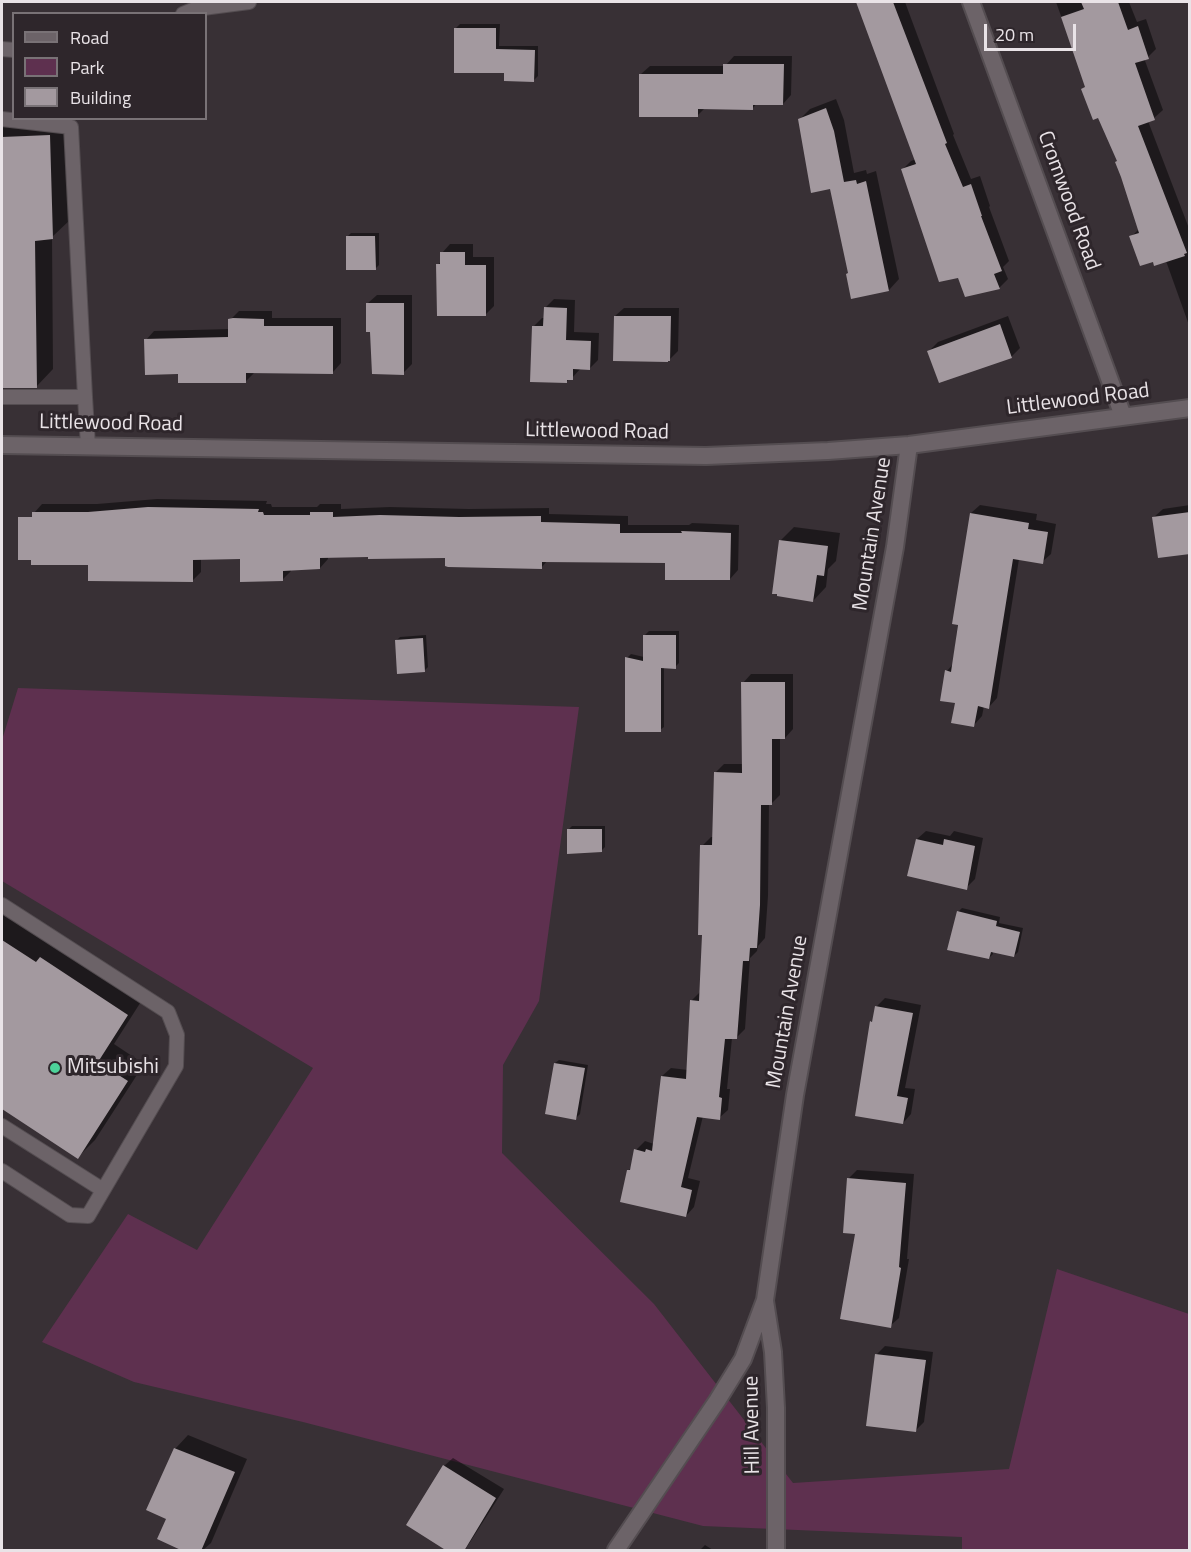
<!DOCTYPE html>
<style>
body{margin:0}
#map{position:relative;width:1191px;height:1552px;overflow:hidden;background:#383035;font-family:"Titillium Web",sans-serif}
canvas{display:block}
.frame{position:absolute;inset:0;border:3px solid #e9e3e7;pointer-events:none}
.legend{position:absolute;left:12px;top:12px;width:195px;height:108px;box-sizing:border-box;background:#2e262b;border:2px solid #797276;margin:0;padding:8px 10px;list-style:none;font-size:18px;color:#e9e3e7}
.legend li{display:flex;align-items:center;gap:12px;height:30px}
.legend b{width:30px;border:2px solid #797276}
.scale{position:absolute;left:984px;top:24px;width:92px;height:27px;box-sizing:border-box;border:3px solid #e9e3e7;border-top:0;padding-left:8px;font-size:18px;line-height:21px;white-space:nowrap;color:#e9e3e7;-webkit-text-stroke:4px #2e262b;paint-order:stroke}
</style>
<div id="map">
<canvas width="1191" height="1552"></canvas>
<div class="frame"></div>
<ul class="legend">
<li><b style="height:8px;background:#6c6368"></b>Road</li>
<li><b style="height:16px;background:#5e304f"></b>Park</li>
<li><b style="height:16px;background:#a3999f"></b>Building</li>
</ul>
<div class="scale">20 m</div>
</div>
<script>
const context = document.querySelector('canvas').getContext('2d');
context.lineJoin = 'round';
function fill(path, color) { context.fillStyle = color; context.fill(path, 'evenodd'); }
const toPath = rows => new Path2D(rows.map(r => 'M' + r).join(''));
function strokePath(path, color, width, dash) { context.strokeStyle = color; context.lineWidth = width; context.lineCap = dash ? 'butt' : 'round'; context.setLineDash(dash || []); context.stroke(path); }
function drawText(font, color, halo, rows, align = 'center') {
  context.font = font + ' "Titillium Web",sans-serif'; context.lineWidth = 6; context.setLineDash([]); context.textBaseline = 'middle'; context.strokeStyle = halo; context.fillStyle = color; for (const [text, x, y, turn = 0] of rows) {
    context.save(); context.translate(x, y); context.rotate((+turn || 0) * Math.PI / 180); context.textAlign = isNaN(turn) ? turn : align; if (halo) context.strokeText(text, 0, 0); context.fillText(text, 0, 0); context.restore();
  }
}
const green = toPath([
 [18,688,579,707,539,1001,503,1065,502,1153,654,1304,793,1483,1009,1469,1057,1269,1189,1314,1189,1550,962,1550,962,1537,703,1526,303,1422,134,1382,42,1342,128,1214,197,1250,313,1068,2,881,2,740]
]);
const shadow = toPath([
 [857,2,905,2,954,134,953,135,971,179,980,176,990,206,989,207,1009,261,1003,267,1008,279,999,288,959,276,903,169,911,161,916,159],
 [1056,2,1129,2,1137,22,1146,19,1156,49,1148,57,1144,58,1163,110,1154,118,1148,121,1190,231,1190,328,1166,261,1131,237,1139,229,1119,160,1086,86],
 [460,24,500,24,499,46,538,46,538,76,534,80,506,72,456,28],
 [734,56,792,56,791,95,783,104,757,103,753,108,705,108,697,116,641,74,650,66,725,66],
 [836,99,844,120,854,173,866,170,867,174,876,171,899,279,889,290,849,272,831,187,799,120,810,109],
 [67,119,70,220,52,237,53,369,36,387,2,387,2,121],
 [351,233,379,233,379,265,375,269,347,237],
 [450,244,473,244,473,257,494,257,494,306,485,315,438,265,442,260,442,253],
 [377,295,412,295,412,364,403,373,368,303],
 [554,299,575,300,574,332,599,333,598,360,589,369,581,368,572,378,570,378,567,381,533,327,542,318,545,318,545,308],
 [624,308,679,308,678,351,670,359,615,316],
 [239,311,272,311,272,318,341,318,341,363,333,372,254,373,245,382,179,372,146,340,154,331,230,329,230,320],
 [1008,316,1020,348,1011,357,929,351,938,342],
 [157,499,267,501,266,504,271,504,272,507,317,507,320,504,341,504,341,509,390,507,469,509,549,508,549,514,628,516,628,525,689,525,692,523,739,525,738,570,730,579,666,561,548,560,541,568,446,556,328,556,328,559,320,568,291,569,291,571,282,580,241,557,201,558,201,572,192,581,89,563,34,513,42,504,97,504],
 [980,505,1037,514,1036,520,1056,524,1051,554,1042,562,1019,559,997,698,989,707,984,706,982,716,974,725,956,702,947,671,953,664,971,513],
 [1190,505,1190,552,1154,517,1163,509],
 [794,527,840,533,836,561,828,569,826,587,813,601,781,540],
 [649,631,679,631,679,663,675,667,664,667,664,727,660,730,627,658,631,654,644,657,645,635],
 [426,635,428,667,424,671,396,641,400,637],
 [751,674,793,674,793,729,785,738,780,738,780,795,772,803,769,803,768,896,765,938,758,946,757,951,750,958,745,1029,736,1038,732,1038,727,1089,730,1089,728,1110,719,1118,703,1116,688,1178,700,1181,694,1207,686,1216,628,1171,632,1167,636,1150,645,1141,654,1144,662,1076,671,1068,688,1070,691,1001,700,992,704,933,702,846,711,837,714,837,716,772,724,764,743,764,743,683],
 [572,826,605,826,605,847,601,851,568,830],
 [926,831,950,836,954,831,983,838,975,879,966,888,917,839],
 [962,908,1000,917,999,923,1023,928,1018,952,1014,956,993,951,993,954,989,958,958,912],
 [2,912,144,997,114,1044,144,1064,95,1140,78,1157,2,1107],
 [885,998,921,1005,905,1088,915,1089,911,1114,903,1123,871,1022,874,1019,876,1007],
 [559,1060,588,1065,580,1114,576,1118,555,1063],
 [857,1170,914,1174,907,1259,909,1259,899,1318,890,1326,857,1232,848,1179],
 [885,1346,933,1352,924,1422,915,1431,877,1354],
 [188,1435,247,1459,211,1543,203,1550,186,1550,168,1518,175,1449],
 [453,1458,504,1489,465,1550,450,1550,444,1466],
 [705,1545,713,1550,700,1550]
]);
const building = toPath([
 [856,2,893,2,947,143,945,144,963,187,971,184,982,216,981,216,1002,271,994,274,1000,289,965,297,958,278,939,282,901,169,916,164],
 [1081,2,1118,2,1128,30,1138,26,1149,59,1135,63,1155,120,1138,126,1187,253,1184,254,1185,256,1154,266,1153,262,1140,266,1129,236,1139,233,1121,177,1115,162,1117,161,1098,118,1093,120,1081,89,1085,87,1061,17,1084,9],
 [454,28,496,28,496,49,535,50,534,82,504,81,504,73,454,73],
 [723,64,784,64,783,105,753,105,753,110,698,109,698,117,639,117,639,74,723,74],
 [826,108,834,131,844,182,856,180,857,184,866,181,889,291,851,299,846,274,848,273,830,189,811,193,798,119],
 [50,135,53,239,35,241,37,388,2,388,2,137],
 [346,236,375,236,376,270,346,270],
 [440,252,465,252,465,265,486,265,486,316,437,316,436,264,440,264],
 [366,303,404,303,404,375,372,374,370,332,366,332],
 [544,307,567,308,566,340,591,341,590,370,573,369,573,380,567,380,567,383,530,382,532,326,543,326],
 [614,316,671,316,670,361,668,361,668,362,613,361],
 [233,318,264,319,264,326,333,326,333,374,246,373,246,383,178,383,178,374,145,375,144,339,228,337,228,319],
 [1000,324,1012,358,939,383,927,351],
 [148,507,259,509,258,512,263,512,264,515,310,515,310,512,333,512,333,517,380,515,459,517,541,516,541,522,620,524,620,533,682,533,681,531,731,533,730,580,665,580,665,563,542,562,542,569,448,567,445,566,445,558,368,559,368,557,320,558,320,569,283,571,283,581,240,582,240,559,193,560,193,582,88,581,88,565,31,565,31,560,18,560,18,517,32,517,32,512,88,512],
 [1190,512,1190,554,1158,558,1152,517],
 [970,513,1029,523,1028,529,1048,532,1043,564,1013,559,989,709,978,706,974,727,951,723,955,703,940,701,945,670,951,672,958,625,952,624],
 [779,540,828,546,824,576,817,575,813,602,777,596,777,594,772,594],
 [643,635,676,635,676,669,661,668,661,732,625,732,625,657,643,661],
 [423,638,425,672,397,674,395,640],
 [741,682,785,682,785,739,772,739,772,805,761,805,760,905,757,948,750,948,749,961,743,961,737,1039,725,1039,719,1097,722,1098,720,1120,697,1117,681,1187,692,1190,686,1217,620,1202,627,1170,630,1170,634,1149,645,1152,646,1149,652,1151,661,1076,686,1079,690,1000,699,1001,702,935,698,935,700,845,712,845,714,772,742,773],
 [567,829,602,829,602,852,567,854],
 [916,839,943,845,944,839,975,846,967,890,907,876],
 [957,911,997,921,996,926,1020,932,1014,957,991,952,989,959,947,950],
 [2,940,36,962,40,957,128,1015,98,1062,128,1081,78,1159,2,1109],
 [875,1006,913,1013,897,1096,908,1098,903,1124,855,1116,870,1021,872,1022],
 [554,1063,585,1068,576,1120,545,1114],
 [847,1178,906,1183,899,1267,901,1268,891,1328,840,1319,855,1234,843,1233],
 [875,1354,926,1360,916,1432,866,1426],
 [174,1448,235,1472,201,1551,183,1551,157,1539,166,1519,146,1510],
 [443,1465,496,1498,464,1551,447,1551,406,1525]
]);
const service = toPath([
 [183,14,195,9,249,2],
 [2,49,14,50],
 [2,119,71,127,85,397],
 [2,397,85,397,88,446],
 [2,905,168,1012,177,1035,176,1066,88,1216,70,1215,2,1171],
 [2,1126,103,1190]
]);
const minor = toPath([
 [971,2,1123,416],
 [2,445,706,456,828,451,909,445,1190,408],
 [765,1301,773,1352,776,1408,776,1550],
 [616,1550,717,1401,743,1359,765,1300,795,1095,895,547,909,445]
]);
const markers = [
 [55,1068,6,"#4dd39a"]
];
const streetNames = [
 ["Cromwood Road",1068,201,70],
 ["Littlewood Road",1078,400,-7],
 ["Littlewood Road",111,424,1],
 ["Littlewood Road",597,432,1],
 ["Mountain Avenue",873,534,-81],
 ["Mountain Avenue",788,1012,-80],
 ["Hill Avenue",753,1425,-91]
];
const poiNames = [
 ["Mitsubishi",67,1068]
];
fill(green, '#5e304f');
fill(shadow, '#0007');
fill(building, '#a3999f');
strokePath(service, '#544d51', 16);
strokePath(minor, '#544d51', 20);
strokePath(service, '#6c6368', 14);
strokePath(minor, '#6c6368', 16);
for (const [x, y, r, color] of markers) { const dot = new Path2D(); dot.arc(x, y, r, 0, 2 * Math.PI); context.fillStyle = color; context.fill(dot); strokePath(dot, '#2e262b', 2); }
drawText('21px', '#e9e3e7', '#2e262b', streetNames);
drawText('21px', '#e9e3e7', '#2e262b', poiNames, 'left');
</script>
